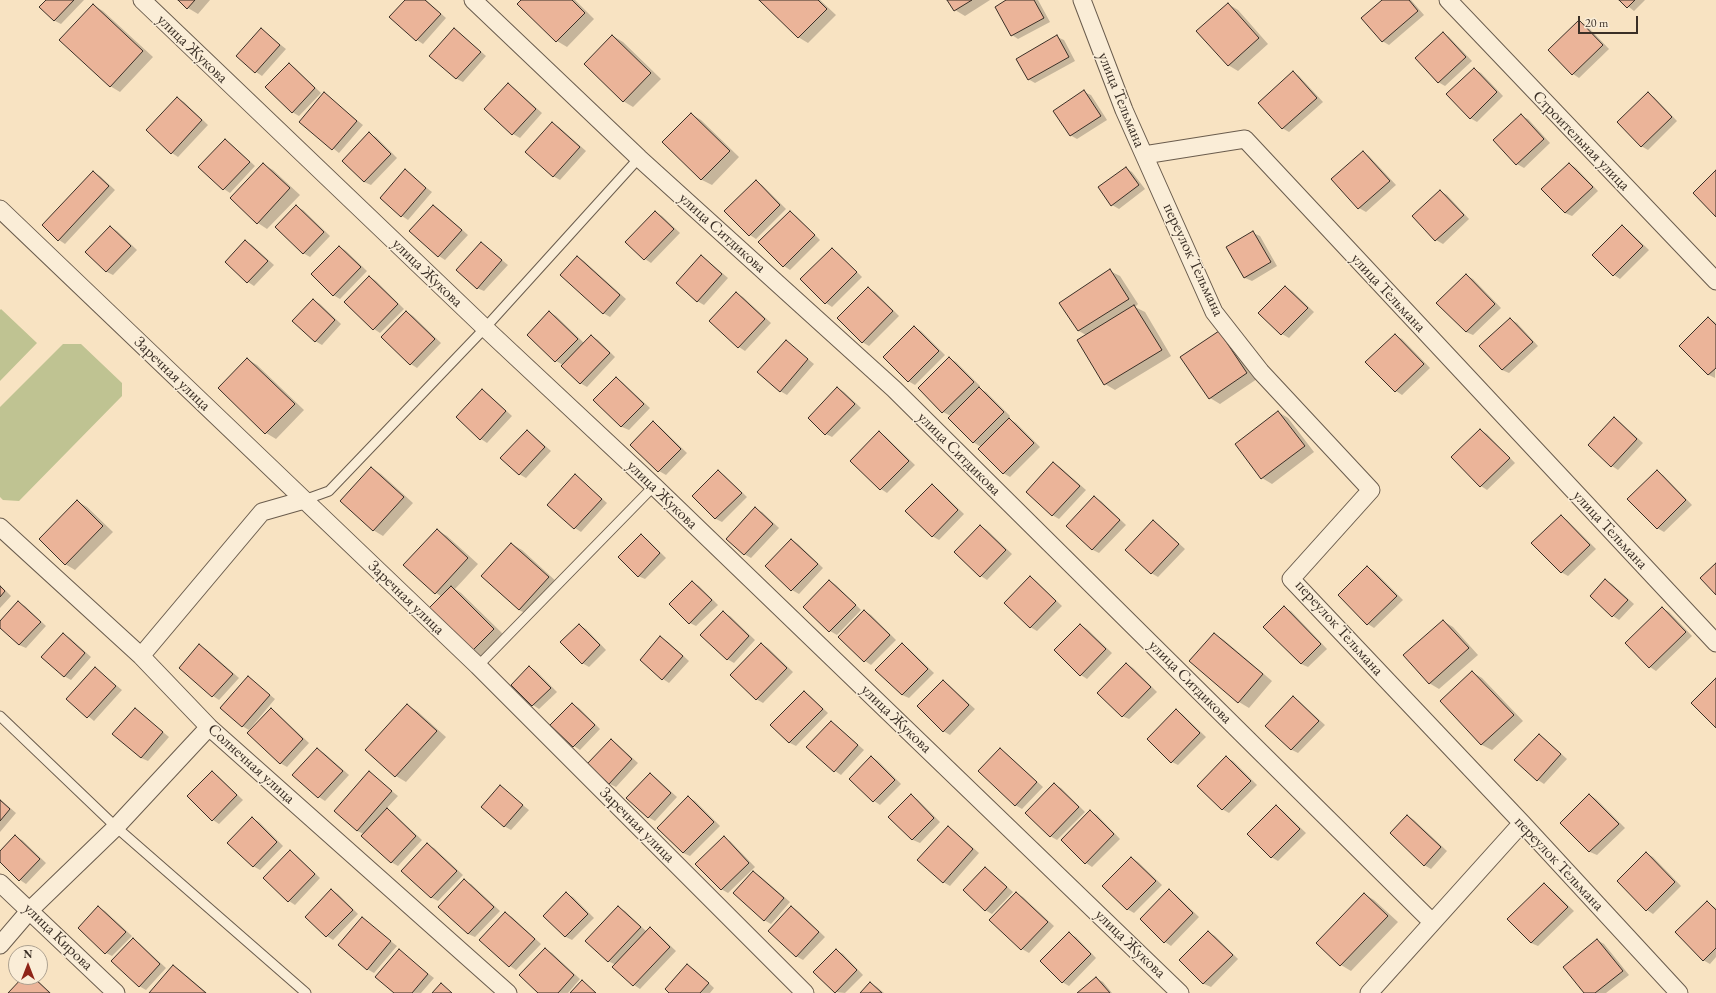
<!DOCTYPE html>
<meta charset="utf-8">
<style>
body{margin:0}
#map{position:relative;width:1716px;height:993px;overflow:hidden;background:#f8e3c2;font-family:"EB Garamond",serif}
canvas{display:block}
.north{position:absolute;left:8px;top:945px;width:40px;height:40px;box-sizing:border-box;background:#faedd7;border:1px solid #ada190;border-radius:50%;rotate:0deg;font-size:11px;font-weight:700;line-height:16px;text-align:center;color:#3a2f26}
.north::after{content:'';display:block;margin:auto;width:14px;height:18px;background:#8f2418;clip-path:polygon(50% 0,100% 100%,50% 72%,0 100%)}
.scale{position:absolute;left:1578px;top:16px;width:60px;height:18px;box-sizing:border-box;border:2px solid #3a2f26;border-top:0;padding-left:5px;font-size:12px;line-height:14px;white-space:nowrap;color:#3a2f26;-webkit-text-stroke:3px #faedd7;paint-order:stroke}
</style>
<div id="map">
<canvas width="1716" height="993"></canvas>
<div class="north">N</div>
<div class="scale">20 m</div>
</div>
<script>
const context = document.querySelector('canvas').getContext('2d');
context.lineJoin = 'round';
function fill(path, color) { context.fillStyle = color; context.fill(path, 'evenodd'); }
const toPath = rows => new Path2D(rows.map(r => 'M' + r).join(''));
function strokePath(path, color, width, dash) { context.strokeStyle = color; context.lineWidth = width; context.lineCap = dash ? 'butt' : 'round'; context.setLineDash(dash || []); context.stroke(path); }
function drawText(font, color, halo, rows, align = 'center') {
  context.font = font + ' "EB Garamond",serif'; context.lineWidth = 3; context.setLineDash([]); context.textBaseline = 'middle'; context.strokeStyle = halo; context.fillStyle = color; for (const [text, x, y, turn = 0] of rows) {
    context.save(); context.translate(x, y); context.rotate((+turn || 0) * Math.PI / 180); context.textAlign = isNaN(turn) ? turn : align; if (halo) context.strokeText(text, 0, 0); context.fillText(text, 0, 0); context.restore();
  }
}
const green = toPath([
 [1,309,37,343,0,381,0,310],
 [63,344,81,344,122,383,122,396,19,501,3,500,0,497,0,407]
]);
const shadow = toPath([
 [47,0,84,0,61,24,55,21,40,7],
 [180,0,210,0,198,14,188,8],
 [406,0,426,0,446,18,423,44,417,40],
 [523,0,575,0,594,19,567,47,557,41,519,4],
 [760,0,820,0,836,15,808,43,798,37],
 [948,0,990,0,965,16,955,10],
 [1008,0,1038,0,1050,22,1018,39,1012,35],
 [1384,0,1411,0,1424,15,1389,45,1382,41],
 [1620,0,1645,0,1634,11],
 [1228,4,1238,10,1268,44,1238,71,1228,65],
 [93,5,103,11,153,57,120,92,110,86],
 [1579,21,1586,25,1609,49,1579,78,1573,74],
 [262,30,286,49,262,76,256,72],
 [454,30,460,33,486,56,463,82,457,79,431,55],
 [1443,33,1449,37,1472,61,1445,86,1438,82],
 [613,36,623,42,661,79,633,107,623,101],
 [1057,37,1064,40,1075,61,1035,83,1028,79],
 [289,64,295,68,321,93,299,116,292,112],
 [1474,69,1481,73,1503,96,1477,122,1470,118],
 [1293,72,1299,76,1323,102,1289,132,1282,128],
 [508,84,514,88,542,113,520,138,513,134,485,109],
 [1084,92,1091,95,1107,120,1077,139,1070,135],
 [324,94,363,125,339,153,300,122],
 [1648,94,1654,97,1677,121,1648,150,1641,146],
 [177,98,184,102,208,125,178,157,172,153],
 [691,114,701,120,739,157,712,185,702,180,664,142],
 [1521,116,1528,119,1550,143,1524,168,1517,164,1495,141],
 [552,123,559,127,586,151,560,180,553,176],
 [369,134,376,137,397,158,371,185,364,182],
 [225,140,231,144,255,166,230,193,224,189,200,167],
 [1363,152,1369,156,1396,185,1366,212,1359,208,1333,179],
 [263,164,273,170,300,195,267,229,258,223],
 [1570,164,1576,168,1598,191,1572,216,1565,213],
 [1126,168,1132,172,1145,189,1119,209,1112,205],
 [405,171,432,192,408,220,402,216],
 [93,172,100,176,115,190,65,244,59,240],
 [756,181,762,185,786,209,756,239,750,235],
 [1440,191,1447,195,1469,219,1443,244,1436,240,1414,216],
 [434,206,440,210,468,235,445,260,439,256],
 [296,207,303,210,330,236,310,257,303,253],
 [655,212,662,216,680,233,651,263,645,259],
 [790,212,796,216,820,240,790,270,784,266],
 [1622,226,1628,230,1649,250,1620,279,1614,275],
 [110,227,117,231,137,250,113,275,107,272,86,252],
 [1253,233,1260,236,1277,266,1252,281,1245,278,1227,248],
 [245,241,252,245,274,265,254,286,248,282,226,262],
 [481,243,508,265,484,291,477,288],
 [340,247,346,251,367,271,340,299,333,295],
 [832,249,838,253,862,277,832,307,826,303],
 [701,256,707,260,728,278,704,305,697,301],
 [578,257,584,261,626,299,610,317,603,313],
 [1110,271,1120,276,1138,304,1135,307,1145,312,1171,356,1115,390,1105,384,1086,335,1079,331,1060,303],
 [1466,275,1473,279,1501,308,1473,335,1466,332,1438,303],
 [370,277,376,281,404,309,380,333,374,329],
 [1285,287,1292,291,1314,312,1289,338,1282,334,1260,313],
 [868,288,875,292,899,316,869,346,862,342],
 [736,293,743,297,771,323,745,351,739,347,710,321],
 [313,300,320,304,341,324,322,345,315,341],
 [407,312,413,316,441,343,417,368,411,364],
 [549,312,556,316,584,343,591,336,598,340,615,357,587,387,580,383,563,365,556,361],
 [1709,318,1716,323,1715,378,1709,375,1681,346],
 [1510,319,1517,323,1538,346,1509,373,1502,370],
 [914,327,921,331,945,355,915,385,908,381],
 [1219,333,1229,338,1257,379,1220,404,1210,398],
 [1395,335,1402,339,1430,368,1402,395,1396,391],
 [786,341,814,364,787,395,780,391],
 [949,358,956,362,980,386,978,388,986,392,1010,416,1008,418,1016,423,1040,447,1010,477,1003,473,981,447,973,442,951,416,943,412],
 [247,359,257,365,304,410,276,439,266,433,219,388],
 [616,378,622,382,650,408,629,430,622,427,594,400],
 [838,388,844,392,861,408,832,437,826,434],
 [482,390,488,394,512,416,487,443,481,439],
 [1278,412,1288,418,1314,452,1272,484,1262,478],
 [1614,418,1620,422,1643,443,1618,470,1612,466,1589,445],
 [653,423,659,426,687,453,666,475,659,471,631,445],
 [1480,430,1487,434,1515,463,1487,490,1481,486,1452,457],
 [527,431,533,435,551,451,526,478,519,474],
 [879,432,885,436,915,465,887,493,881,489],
 [1054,463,1060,467,1086,490,1059,519,1052,515],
 [372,468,381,474,413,503,383,536,373,530],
 [718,471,724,475,747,497,722,522,716,519,693,496],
 [1657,472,1663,475,1692,505,1664,532,1657,528],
 [575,476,581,480,607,503,581,532,575,528],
 [932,485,938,489,964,514,939,540,932,536],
 [1094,497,1101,501,1126,525,1099,553,1093,550,1067,526],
 [77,501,87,507,113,532,75,570,65,564],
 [755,509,762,512,779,528,751,558,744,554],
 [1561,516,1567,520,1596,549,1568,576,1561,572],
 [1153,521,1159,525,1185,549,1158,577,1151,573],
 [980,526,987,530,1012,554,987,580,981,576],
 [437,530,447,536,478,564,455,589,461,593,504,635,482,657,472,652,442,597,436,593],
 [641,535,647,539,666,558,645,579,638,576],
 [792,540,798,544,823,568,799,594,792,590,767,566],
 [512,544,522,550,558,583,529,615,519,610],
 [1367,567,1374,571,1403,600,1374,628,1368,624],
 [1030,577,1036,581,1062,606,1037,631,1030,627],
 [1605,580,1612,584,1634,604,1619,620,1613,616],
 [830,581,836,585,861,610,837,635,830,631,805,607],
 [692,582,699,586,718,605,696,626,690,623],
 [0,585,11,596,0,608],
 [18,602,25,606,46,626,26,648,19,645,0,627,0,622],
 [1284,608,1291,611,1327,649,1308,667,1301,664,1265,627],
 [1662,608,1669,612,1692,636,1656,671,1650,667],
 [864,611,871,615,896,640,871,665,865,661,840,637],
 [723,613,730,616,755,640,734,663,727,659],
 [1443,621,1453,627,1478,655,1439,689,1429,683],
 [579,625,586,629,606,650,589,667,582,663],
 [1080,625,1087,629,1112,653,1087,679,1081,675],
 [63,634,70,638,91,657,71,680,64,676],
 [1214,634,1224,640,1272,681,1249,708,1239,702],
 [661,638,667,641,689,661,669,683,663,679],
 [761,644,768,648,793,672,763,703,756,699],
 [902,645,908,648,934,673,909,698,902,695],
 [199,646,206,649,239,678,219,700,213,696],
 [1127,664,1133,668,1157,692,1129,719,1122,716],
 [530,667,536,671,557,692,539,709,533,705,512,685],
 [95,668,122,690,94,721,68,699],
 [1472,672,1482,678,1523,721,1492,750,1482,745,1441,701],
 [248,677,275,699,249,730,242,726],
 [943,681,949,685,975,709,950,735,943,731],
 [804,692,810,696,828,713,796,746,790,743,771,725],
 [1293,697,1299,701,1325,725,1298,753,1292,750,1266,726],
 [572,704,579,708,600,729,580,750,574,746],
 [407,705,417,711,446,737,406,782,396,776,367,750],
 [135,709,169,737,148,761,141,758,114,734],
 [271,710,277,713,309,743,287,767,280,763],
 [1176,710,1182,714,1206,737,1178,765,1172,762],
 [831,722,837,726,864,750,841,775,835,771,808,747],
 [1539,735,1545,739,1567,759,1544,784,1538,780,1516,760],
 [611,740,617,744,638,763,616,787,610,784,589,764],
 [317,749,324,753,349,775,325,801,319,797,294,775],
 [1000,749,1006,753,1043,787,1022,809,1015,805],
 [872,757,878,761,901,784,880,805,874,801,851,779],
 [1227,758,1233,761,1257,785,1229,813,1222,809],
 [212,772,218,776,243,800,219,824,213,820],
 [369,773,398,796,386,809,393,813,422,840,398,866,391,862,364,834,357,831],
 [650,774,656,778,677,797,655,821,648,817],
 [1055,785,1061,788,1085,812,1057,840,1050,836],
 [500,787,529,810,511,830,504,826],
 [1590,795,1596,799,1625,828,1597,855,1590,852,1562,823],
 [911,796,917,799,940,822,920,843,913,840,890,817],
 [688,797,695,801,720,826,690,856,683,853],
 [0,799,16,813,0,832],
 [1276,806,1282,810,1306,833,1278,861,1271,857],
 [1090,811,1097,815,1120,839,1092,867,1086,863],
 [1408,816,1414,820,1447,851,1431,869,1424,865],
 [252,818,259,822,283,846,260,870,253,866],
 [948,827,954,831,979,853,950,886,943,882],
 [15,837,22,840,46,863,26,884,20,880,0,861,0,852],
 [724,838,730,841,755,867,728,893,721,889],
 [427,845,434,848,463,875,438,901,432,898,403,871],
 [290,852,296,855,320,878,295,905,289,901],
 [1646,853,1653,857,1681,886,1653,914,1647,910],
 [1132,858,1138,862,1162,885,1134,913,1127,909],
 [985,868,991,872,1013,892,992,914,985,910],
 [753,872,760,876,790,902,771,924,764,920],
 [464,881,471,884,500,911,475,937,468,934,440,907],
 [1544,884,1550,888,1574,911,1538,946,1531,943],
 [331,890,338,894,358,914,333,940,327,936,306,917],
 [1169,891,1175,894,1199,917,1171,946,1165,942],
 [1016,893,1023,897,1054,926,1029,953,1022,949,991,920],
 [567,894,573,897,594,918,572,940,566,937,545,916],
 [1364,894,1374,900,1398,922,1351,971,1341,965,1318,943],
 [1707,902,1716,908,1716,957,1710,964,1703,960],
 [98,907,105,911,132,936,112,956,106,953],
 [618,907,625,911,647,932,650,929,656,932,676,951,640,989,634,985,614,967,616,965,608,961],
 [792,907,798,911,825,937,803,960,796,956],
 [505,913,512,917,541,944,516,970,510,966,481,940],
 [362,919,397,946,374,973,367,969],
 [1208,932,1215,936,1238,959,1211,987,1204,984,1181,960],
 [1069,934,1076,937,1096,958,1069,986,1062,982],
 [133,940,139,943,166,968,146,990,139,986],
 [1597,940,1604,944,1629,975,1606,993,1585,993],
 [545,949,552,953,580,979,568,993,540,993],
 [836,950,843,954,863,975,845,993,835,992],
 [399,951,434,978,421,993,395,993],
 [687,965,694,969,714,988,710,993,671,993],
 [173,966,180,970,207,993,150,993],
 [25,977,34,977,51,993,10,993],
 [1096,978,1103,982,1112,993,1078,993],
 [870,983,877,987,884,993,861,993]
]);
const building = toPath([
 [46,0,74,0,54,21,39,7,46,0],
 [178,0,195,0,187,9,178,0],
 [405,0,425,0,441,14,416,41,389,17,405,0],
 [521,0,572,0,585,13,556,42,517,4,521,0],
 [759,0,818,0,827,9,798,38,759,0],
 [947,0,972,0,954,11,947,0],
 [1006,0,1034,0,1044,18,1011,36,995,7,1006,0],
 [1382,0,1409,0,1418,11,1382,42,1361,18,1382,0],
 [1619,0,1635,0,1627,8,1619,0],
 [1228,3,1259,38,1228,66,1196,31,1228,3],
 [93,4,143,51,110,87,59,40,93,4],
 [1579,20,1603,45,1572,75,1548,50,1579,20],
 [261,28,280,45,255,73,236,56,261,28],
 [454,28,481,52,456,79,429,56,454,28],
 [1443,32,1466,57,1438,83,1415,58,1443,32],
 [612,35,651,73,623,102,584,64,612,35],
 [1057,35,1069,57,1028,80,1016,59,1057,35],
 [289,63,315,88,292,113,265,87,289,63],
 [1474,68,1497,92,1470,119,1446,94,1474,68],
 [1293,71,1317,98,1282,129,1258,103,1293,71],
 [508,83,536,109,512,135,484,109,508,83],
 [1084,90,1101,116,1070,136,1053,111,1084,90],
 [324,92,357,121,332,150,299,122,324,92],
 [1648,92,1672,117,1641,147,1617,122,1648,92],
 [177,97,202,120,171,154,146,130,177,97],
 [691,113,730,151,701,180,662,142,691,113],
 [1521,114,1544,139,1516,165,1493,140,1521,114],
 [552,122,580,147,553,177,525,152,552,122],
 [369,132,391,154,364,182,342,161,369,132],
 [225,139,250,162,223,190,198,167,225,139],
 [1363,151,1390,181,1358,209,1331,179,1363,151],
 [263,163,290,188,257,224,230,198,263,163],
 [1569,163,1593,187,1565,213,1541,189,1569,163],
 [1126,167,1139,185,1111,206,1098,187,1126,167],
 [405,169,426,188,401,217,380,198,405,169],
 [1716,170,1716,217,1693,193,1716,170],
 [93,171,109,186,58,241,42,225,93,171],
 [756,180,780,205,749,236,724,211,756,180],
 [1440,190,1464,215,1435,241,1412,216,1440,190],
 [296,205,324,232,303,254,275,227,296,205],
 [433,205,462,230,438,257,409,231,433,205],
 [655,211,674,229,644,260,625,242,655,211],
 [790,211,815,235,783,267,758,242,790,211],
 [1622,225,1643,246,1613,276,1592,255,1622,225],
 [110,226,131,246,106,272,85,252,110,226],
 [1253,231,1271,262,1244,278,1226,247,1253,231],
 [245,240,268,261,247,283,225,262,245,240],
 [481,242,502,260,477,289,456,270,481,242],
 [339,246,361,267,333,296,311,274,339,246],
 [832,248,857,272,825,304,800,279,832,248],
 [701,255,722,274,697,302,676,283,701,255],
 [577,256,620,295,603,314,560,275,577,256],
 [1110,269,1129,299,1078,331,1059,303,1110,269],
 [1466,274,1495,304,1466,332,1436,303,1466,274],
 [369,276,398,304,373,330,344,302,369,276],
 [1285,286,1308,308,1281,335,1258,313,1285,286],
 [868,287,893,311,862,343,837,318,868,287],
 [736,292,765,319,738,348,709,321,736,292],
 [313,299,335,320,315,342,292,321,313,299],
 [1134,305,1162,350,1104,385,1077,340,1134,305],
 [406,311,435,339,410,365,381,337,406,311],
 [549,311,578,339,555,362,527,335,549,311],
 [1708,317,1716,325,1716,368,1708,375,1679,346,1708,317],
 [1510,318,1533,342,1502,370,1479,346,1510,318],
 [914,326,939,351,908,382,883,357,914,326],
 [1219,331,1247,373,1209,399,1180,357,1219,331],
 [1395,334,1424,364,1395,392,1365,362,1395,334],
 [591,335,610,353,580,384,561,366,591,335],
 [786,340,808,359,780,392,757,372,786,340],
 [949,357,974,382,942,413,918,388,949,357],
 [247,358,295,404,265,434,218,388,247,358],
 [616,377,644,404,621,427,593,400,616,377],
 [837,387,855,404,825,435,808,418,837,387],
 [979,387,1004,412,973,443,948,418,979,387],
 [482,389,506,411,480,440,456,417,482,389],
 [1278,411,1305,446,1261,479,1235,444,1278,411],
 [1614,417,1637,439,1611,467,1588,445,1614,417],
 [1009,418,1034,443,1003,474,978,449,1009,418],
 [653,421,681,449,658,472,630,445,653,421],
 [1480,429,1510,458,1480,487,1451,457,1480,429],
 [527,430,545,447,519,475,500,458,527,430],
 [879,431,909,461,880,490,850,461,879,431],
 [1053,462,1080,486,1052,516,1026,492,1053,462],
 [371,467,404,497,373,531,340,501,371,467],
 [718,470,742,493,715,519,692,496,718,470],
 [1657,470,1686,500,1657,529,1627,499,1657,470],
 [575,474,602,499,574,529,547,505,575,474],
 [932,484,958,510,932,537,905,511,932,484],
 [1094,496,1120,520,1092,550,1066,526,1094,496],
 [77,500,103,526,65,565,39,539,77,500],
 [755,507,773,524,744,555,726,539,755,507],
 [1561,515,1590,545,1561,573,1531,543,1561,515],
 [1153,520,1179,544,1151,574,1125,550,1153,520],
 [980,525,1006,550,980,577,954,552,980,525],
 [437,529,468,558,435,594,403,565,437,529],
 [641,534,660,553,638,577,618,557,641,534],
 [791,539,818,564,791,591,765,566,791,539],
 [511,543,549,577,519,610,481,576,511,543],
 [1716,563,1716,595,1700,578,1716,563],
 [1367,566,1397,596,1367,625,1338,595,1367,566],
 [1030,576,1056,601,1030,628,1004,603,1030,576],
 [1605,579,1628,600,1612,617,1590,596,1605,579],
 [829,580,856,605,829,632,803,607,829,580],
 [692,581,712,600,689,624,669,604,692,581],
 [0,586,5,591,0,597,0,586],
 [451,586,494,629,471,652,428,609,451,586],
 [18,601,41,622,19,645,0,628,0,621,18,601],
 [1284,606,1321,644,1301,664,1263,627,1284,606],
 [1662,607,1686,632,1649,668,1625,643,1662,607],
 [864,610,890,635,864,662,838,637,864,610],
 [723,611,749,636,727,660,700,635,723,611],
 [1443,620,1469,648,1429,684,1403,655,1443,620],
 [579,624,600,645,582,664,560,642,579,624],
 [1080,624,1106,649,1080,676,1054,650,1080,624],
 [63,633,85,653,64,677,41,657,63,633],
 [1214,633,1263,674,1238,703,1189,661,1214,633],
 [660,636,683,656,662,680,640,660,660,636],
 [761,643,787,668,756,700,730,675,761,643],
 [902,643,928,669,902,695,875,670,902,643],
 [199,644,233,674,212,697,179,668,199,644],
 [1126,663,1151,687,1122,717,1097,693,1126,663],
 [529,666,551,688,532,706,511,685,529,666],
 [95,667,116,686,87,718,66,699,95,667],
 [1472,671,1514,715,1481,745,1440,701,1472,671],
 [248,676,270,695,242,727,220,708,248,676],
 [1716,678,1716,728,1691,703,1716,678],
 [943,680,969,705,943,732,917,706,943,680],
 [804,691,823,709,789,743,770,725,804,691],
 [1293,696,1319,721,1291,750,1265,726,1293,696],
 [572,703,595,725,573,747,550,725,572,703],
 [407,704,437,731,395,777,365,750,407,704],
 [135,708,163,732,141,758,112,734,135,708],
 [271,708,303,739,280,764,247,733,271,708],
 [1176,709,1200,733,1171,763,1147,739,1176,709],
 [831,721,858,745,834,772,806,747,831,721],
 [1539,734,1561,754,1537,781,1514,760,1539,734],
 [611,739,632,759,609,784,587,764,611,739],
 [317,748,343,771,318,798,292,775,317,748],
 [1000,748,1037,782,1015,806,978,771,1000,748],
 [871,756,895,780,873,802,849,779,871,756],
 [1226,756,1251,781,1222,810,1197,786,1226,756],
 [212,771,237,795,212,821,187,796,212,771],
 [369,771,392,791,357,831,334,811,369,771],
 [650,773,671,793,648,818,626,798,650,773],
 [1054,783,1079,807,1050,837,1025,813,1054,783],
 [500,785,523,805,504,827,481,807,500,785],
 [911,794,934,818,912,840,888,817,911,794],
 [1589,794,1619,824,1589,852,1560,823,1589,794],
 [688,796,714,822,683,853,657,828,688,796],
 [0,800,10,809,0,821,0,800],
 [1276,805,1300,829,1271,858,1247,834,1276,805],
 [387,808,416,836,391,863,361,836,387,808],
 [1090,810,1114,834,1085,864,1061,840,1090,810],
 [1407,815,1441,847,1424,866,1390,833,1407,815],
 [252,817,277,842,253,867,227,843,252,817],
 [948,826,973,849,943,883,917,860,948,826],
 [15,835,40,859,19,881,0,862,0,851,15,835],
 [724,836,749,863,721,890,695,864,724,836],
 [427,843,457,871,431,898,401,871,427,843],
 [290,850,315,874,288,902,263,878,290,850],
 [1646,852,1675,882,1646,911,1617,881,1646,852],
 [1131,857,1156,881,1127,910,1102,886,1131,857],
 [985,867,1007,887,985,911,963,890,985,867],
 [753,871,784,898,764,921,733,893,753,871],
 [464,879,494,907,468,934,438,907,464,879],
 [1544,883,1568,907,1531,943,1507,919,1544,883],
 [331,889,353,910,326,937,305,917,331,889],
 [1169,889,1193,913,1164,943,1140,919,1169,889],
 [566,892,588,914,565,937,543,916,566,892],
 [1016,892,1048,922,1021,950,989,920,1016,892],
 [1364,893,1388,916,1340,966,1316,943,1364,893],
 [1707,901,1716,910,1716,948,1703,961,1675,932,1707,901],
 [98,906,126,932,105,954,78,928,98,906],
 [618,906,641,927,608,962,585,941,618,906],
 [791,906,819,932,796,957,768,931,791,906],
 [505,912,535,939,509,967,479,940,505,912],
 [362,917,391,941,367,970,338,945,362,917],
 [650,927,670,947,633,986,612,967,650,927],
 [1208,931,1233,955,1203,984,1179,960,1208,931],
 [1069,932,1091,954,1062,983,1040,961,1069,932],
 [133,938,160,964,139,987,111,961,133,938],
 [1597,939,1623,971,1595,993,1584,993,1563,967,1597,939],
 [545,948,574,975,558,993,538,993,519,975,545,948],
 [399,949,428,974,412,993,394,993,375,977,399,949],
 [836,949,857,970,835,993,813,972,836,949],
 [687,964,709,983,700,993,669,993,665,989,687,964],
 [173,965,206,993,149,993,173,965],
 [23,977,33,977,50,993,8,993,23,977],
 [1096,977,1110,993,1077,993,1096,977],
 [582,980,596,993,570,993,582,980],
 [870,982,882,993,860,993,870,982],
 [441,983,452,993,432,993,441,983]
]);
const lane = toPath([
 [304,500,329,491,485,328,639,158],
 [478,666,654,486],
 [0,716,116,827,306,993]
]);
const street = toPath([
 [142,0,485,328,654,486,1180,993],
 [473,0,639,158,894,389,1432,922],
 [1082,0,1124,110,1214,312,1261,372,1371,490,1291,579,1522,823,1679,993],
 [1448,0,1716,281],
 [1144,155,1245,139,1716,643],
 [0,209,478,666,805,993],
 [0,527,141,656,209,727,508,993],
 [141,656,262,512,304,500],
 [0,883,116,993],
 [0,945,30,910,116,827,209,727],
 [1369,993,1522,823]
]);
const streetNames = [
 ["улица Жукова",192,49,44],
 ["улица Тельмана",1121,100,68],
 ["Строительная улица",1581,141,46],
 ["улица Ситдикова",722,233,42],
 ["переулок Тельмана",1193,260,65],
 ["улица Жукова",427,273,44],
 ["улица Тельмана",1388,293,47],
 ["Заречная улица",172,374,44],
 ["улица Ситдикова",959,454,45],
 ["улица Жукова",662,495,44],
 ["улица Тельмана",1610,530,47],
 ["Заречная улица",406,598,44],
 ["переулок Тельмана",1339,628,48],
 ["улица Ситдикова",1190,682,45],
 ["улица Жукова",896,719,44],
 ["Солнечная улица",251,764,42],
 ["Заречная улица",637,825,45],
 ["переулок Тельмана",1559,864,47],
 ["улица Кирова",58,937,44],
 ["улица Жукова",1130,944,44]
];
fill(green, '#bfc392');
fill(shadow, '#0003');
fill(building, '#ebb499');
strokePath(building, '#3a2f26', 1);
strokePath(lane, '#6a5c4d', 11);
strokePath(street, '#6a5c4d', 19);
strokePath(lane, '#faedd7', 9);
strokePath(street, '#faedd7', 17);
drawText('16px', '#3a2f26', '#faedd7', streetNames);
</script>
